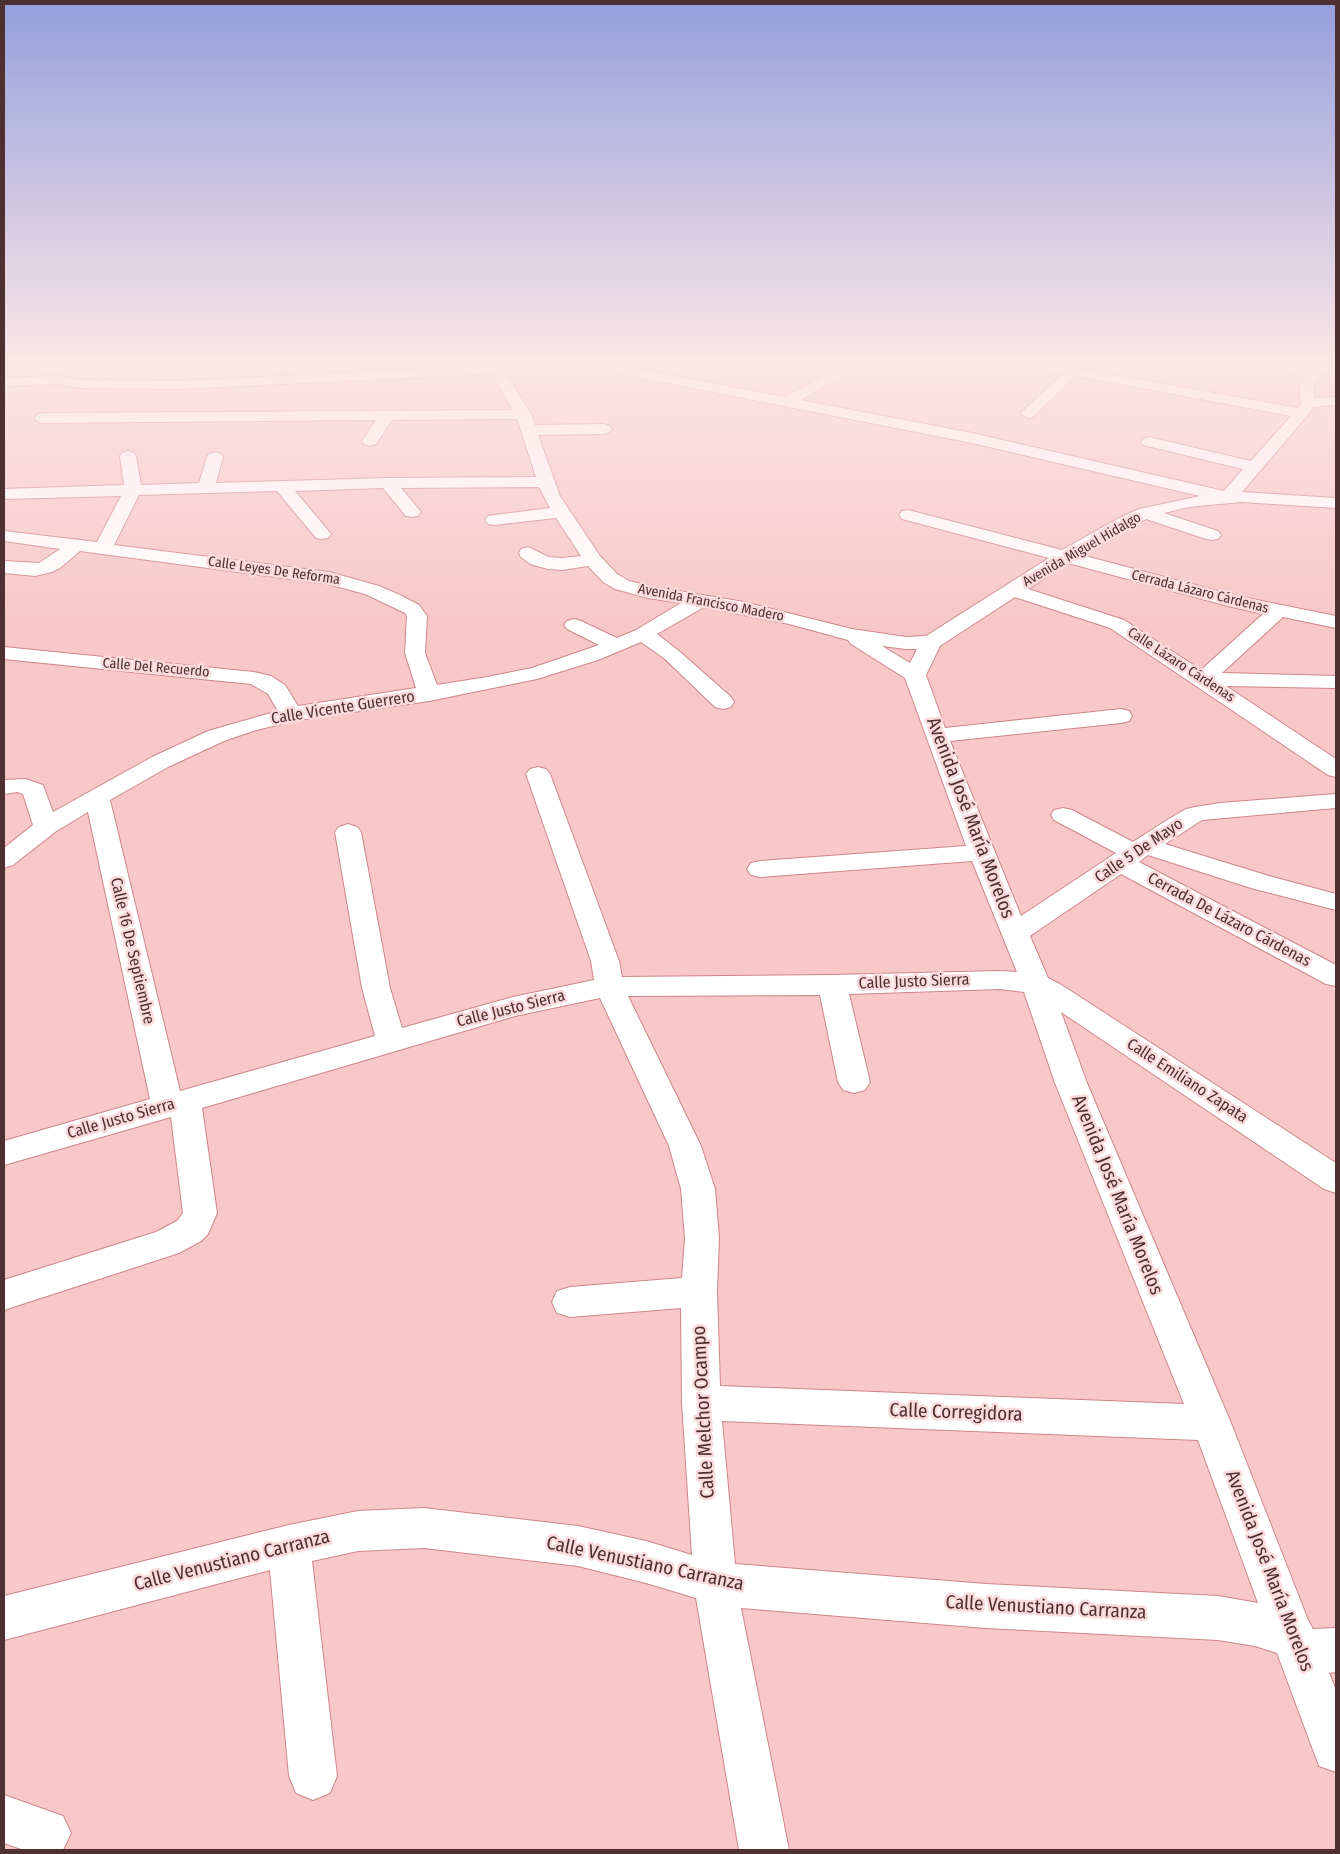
<!DOCTYPE html>
<meta charset="utf-8">
<style>
body{margin:0}
#map{position:relative;width:1340px;height:1854px;overflow:hidden;background:#f8c8c8;font-family:"Fira Sans Condensed",sans-serif}
canvas{display:block}
.frame{position:absolute;inset:0;border:5px solid #4f3031;pointer-events:none}
</style>
<div id="map">
<canvas width="1340" height="1854"></canvas>
<div class="frame"></div>
</div>
<script>
const context = document.querySelector('canvas').getContext('2d');
context.lineJoin = 'round';
const toPath = rows => new Path2D(rows.map(r => 'M' + r).join(''));
function strokePath(path, color, width, dash) { context.strokeStyle = color; context.lineWidth = width; context.lineCap = dash ? 'butt' : 'round'; context.setLineDash(dash || []); context.stroke(path); }
function fill(path, color) { context.fillStyle = color; context.fill(path, 'evenodd'); }
function drawText(font, color, halo, rows, align = 'center') {
  context.font = font + ' "Fira Sans Condensed",sans-serif'; context.lineWidth = 5; context.setLineDash([]); context.textBaseline = 'middle'; context.strokeStyle = halo; context.fillStyle = color; for (const [text, x, y, turn = 0] of rows) {
    context.save(); context.translate(x, y); context.rotate((+turn || 0) * Math.PI / 180); context.textAlign = isNaN(turn) ? turn : align; if (halo) context.strokeText(text, 0, 0); context.fillText(text, 0, 0); context.restore();
  }
}
const minor = toPath([
 [485,362,499,362,531,414,535,425,604,424,610,426,612,429,610,432,604,434,538,435,560,496,600,556,617,574,629,581,649,586,744,602,852,629,906,637,926,636,1049,558,902,519,899,515,902,511,908,510,1062,550,1119,518,1139,509,1200,496,972,443,621,374,616,373,614,370,616,367,621,366,785,397,848,362,864,362,862,365,801,400,972,433,1224,491,1243,469,1143,445,1141,442,1143,439,1149,437,1251,461,1291,416,1076,376,1034,416,1029,418,1024,416,1021,413,1024,410,1062,374,1021,366,1014,362,1042,362,1298,408,1301,403,1299,390,1304,377,1278,365,1276,362,1294,362,1312,370,1323,362,1336,362,1336,365,1317,380,1313,390,1315,398,1336,397,1336,405,1313,407,1307,416,1242,492,1336,498,1336,508,1241,502,1189,507,1164,513,1218,531,1221,535,1218,539,1212,540,1206,539,1146,519,1081,555,1237,596,1336,616,1336,628,1283,617,1222,673,1336,676,1336,688,1226,686,1336,759,1336,777,1328,775,1110,628,1015,597,940,646,926,675,945,728,1121,709,1129,711,1132,716,1129,721,1121,723,950,741,1021,916,1116,853,1054,820,1051,815,1054,810,1063,808,1072,810,1133,842,1167,820,1186,809,1195,807,1220,803,1336,794,1336,808,1202,820,1165,844,1269,876,1336,894,1336,910,1251,888,1148,855,1139,862,1336,965,1336,986,1326,984,1121,874,1030,936,1048,978,1060,984,1336,1163,1336,1193,1324,1189,1061,1012,1087,1083,1231,1423,1308,1620,1313,1629,1336,1628,1336,1672,1329,1673,1336,1690,1336,1772,1319,1766,1277,1653,1255,1646,1218,1640,986,1628,741,1608,789,1850,739,1850,696,1598,646,1583,578,1566,424,1548,358,1551,312,1561,337,1776,330,1793,313,1800,296,1793,289,1776,270,1570,4,1640,4,1596,289,1525,358,1511,424,1508,578,1526,646,1541,692,1555,682,1403,681,1308,570,1317,557,1313,552,1302,557,1291,570,1287,682,1278,685,1238,681,1189,669,1146,600,998,515,1016,202,1108,217,1213,208,1234,201,1241,179,1253,4,1310,4,1280,156,1232,177,1221,183,1213,171,1117,4,1165,4,1141,150,1099,88,812,55,832,13,865,4,868,4,848,33,825,23,794,17,792,4,794,4,780,26,779,43,785,53,812,152,757,208,731,278,711,268,694,251,684,4,659,4,647,254,672,271,676,285,685,298,706,416,688,405,653,407,616,405,613,365,594,328,584,80,551,60,568,52,572,35,576,4,573,4,561,39,563,60,549,4,541,4,531,97,542,121,496,4,499,4,489,124,485,120,456,122,453,128,451,134,453,136,456,141,485,199,483,207,457,209,454,215,452,221,454,223,457,216,483,388,478,536,477,517,419,392,420,376,444,370,446,364,444,362,441,376,420,42,423,37,421,34,418,37,415,42,413,513,410,492,374,180,389,78,388,59,384,4,386,4,378,59,376,78,380,180,381,487,366,485,362],
 [539,487,550,508,494,515,488,516,485,520,488,524,494,525,556,518,581,556,562,558,549,557,528,547,521,549,519,553,521,557,530,564,548,569,562,570,588,566,603,582,615,589,648,598,681,603,636,630,617,638,581,621,574,619,567,621,564,625,567,629,599,645,532,668,487,677,437,685,425,653,427,616,419,605,400,595,379,586,329,572,114,545,139,495,277,491,316,538,322,539,328,538,331,534,295,491,383,488,406,516,412,517,418,516,421,512,401,488,539,487],
 [1068,563,1228,606,1263,614,1201,670,1124,620,1028,589,1068,563],
 [704,607,789,624,848,640,851,644,905,678,966,846,760,861,751,863,747,869,751,875,760,877,972,861,1017,972,1000,971,832,975,622,977,619,961,550,774,546,769,538,767,530,769,526,774,591,961,594,980,513,997,402,1028,390,988,361,832,357,827,348,824,339,827,335,832,362,988,375,1036,180,1091,110,800,168,767,224,741,253,731,292,721,429,701,537,679,598,660,641,642,665,659,715,707,723,709,731,707,734,702,731,697,679,651,657,634,704,607],
 [882,646,906,649,917,649,910,663,882,646],
 [1000,989,1024,992,1055,1083,1184,1404,720,1386,717,1292,719,1238,715,1189,701,1146,628,996,820,995,838,1082,843,1090,854,1093,865,1090,870,1082,849,994,1000,989],
 [722,1421,1198,1440,1258,1603,1218,1596,986,1584,735,1564,722,1421],
 [4,1795,63,1816,71,1833,63,1850,24,1850,4,1843,4,1795]
]);
const farStreetnames = [
 ["Avenida Miguel Hidalgo",1082,550,-30],
 ["Calle Leyes De Reforma",274,571,8],
 ["Cerrada Lázaro Cárdenas",1200,592,14],
 ["Avenida Francisco Madero",711,603,11],
 ["Calle Lázaro Cárdenas",1181,665,33],
 ["Calle Del Recuerdo",156,668,5]
];
const streetNames = [
 ["Calle Vicente Guerrero",343,708,-9],
 ["Calle 5 De Mayo",1139,851,-34],
 ["Cerrada De Lázaro Cárdenas",1229,920,28],
 ["Calle 16 De Septiembre",132,951,77],
 ["Calle Justo Sierra",914,982,-2],
 ["Calle Justo Sierra",511,1009,-14],
 ["Calle Emiliano Zapata",1187,1081,33],
 ["Calle Justo Sierra",121,1119,-16]
];
const nearStreetnames = [
 ["Avenida José María Morelos",970,818,69],
 ["Avenida José María Morelos",1117,1195,68],
 ["Calle Melchor Ocampo",704,1412,-93],
 ["Calle Corregidora",956,1413,2],
 ["Calle Venustiano Carranza",232,1561,-14],
 ["Calle Venustiano Carranza",645,1564,12],
 ["Avenida José María Morelos",1269,1571,69],
 ["Calle Venustiano Carranza",1046,1608,3]
];
strokePath(minor, '#ce8587', 2);
fill(minor, '#fff');
const sky = context.createLinearGradient(0, 0, 0, 621);
sky.addColorStop(0, '#959fdd');
sky.addColorStop(0.58, '#fce6e6');
sky.addColorStop(1, '#fce6e600');
context.fillStyle = sky;
context.fillRect(0, 0, 1340, 621);
drawText('14px', '#4f3031', '#fadada', farStreetnames);
drawText('16px', '#4f3031', '#fadada', streetNames);
drawText('19px', '#4f3031', '#fadada', nearStreetnames);
</script>
